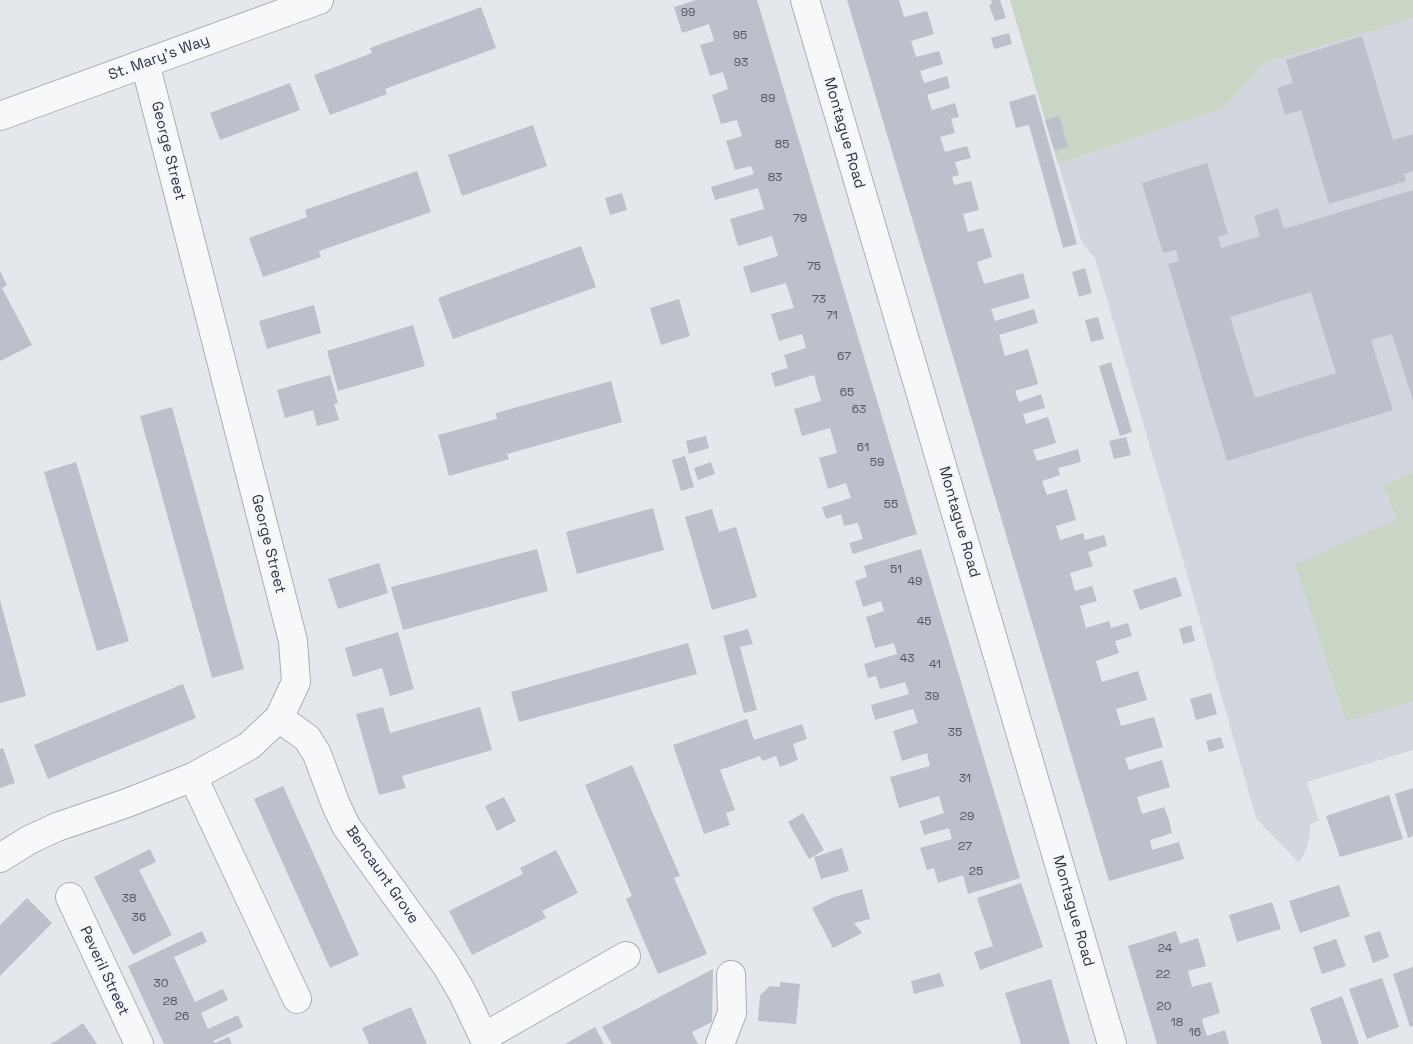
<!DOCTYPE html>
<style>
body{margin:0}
canvas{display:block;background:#e4e7ec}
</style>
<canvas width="1413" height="1044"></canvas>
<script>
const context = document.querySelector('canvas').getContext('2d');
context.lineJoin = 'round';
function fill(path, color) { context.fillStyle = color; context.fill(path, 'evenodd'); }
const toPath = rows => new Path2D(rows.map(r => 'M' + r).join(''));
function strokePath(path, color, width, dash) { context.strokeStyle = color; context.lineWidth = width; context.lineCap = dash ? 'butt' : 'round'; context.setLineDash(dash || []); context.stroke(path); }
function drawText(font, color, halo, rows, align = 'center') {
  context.font = font + ' "Space Grotesk",sans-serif'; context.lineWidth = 5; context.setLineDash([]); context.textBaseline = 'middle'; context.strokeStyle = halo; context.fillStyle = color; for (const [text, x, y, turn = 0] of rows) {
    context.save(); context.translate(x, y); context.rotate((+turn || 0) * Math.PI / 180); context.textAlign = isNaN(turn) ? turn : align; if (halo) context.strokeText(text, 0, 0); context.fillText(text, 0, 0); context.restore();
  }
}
const built = toPath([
 [1010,0,1413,0,1413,750,1307,782,1319,821,1310,824,1310,834,1307,848,1299,863,1256,818,1185,567,1095,258,1082,243]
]);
const green = toPath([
 [1010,0,1413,0,1413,18,1263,63,1223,108,1058,164],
 [1413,472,1413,701,1346,721,1295,564,1397,519,1383,486]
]);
const building = toPath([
 [696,0,757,0,917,534,853,554,849,543,863,539,858,523,844,526,841,514,826,519,822,507,851,498,846,483,828,489,819,458,837,453,830,428,802,436,794,409,821,401,814,375,775,387,771,373,788,368,784,355,806,348,802,334,779,341,771,314,794,308,786,283,751,293,743,267,778,256,772,236,738,246,730,219,764,209,758,188,715,200,711,187,754,174,751,166,735,170,726,141,742,136,737,120,721,124,712,95,728,89,723,72,710,76,705,60,700,45,714,41,709,24,682,33,674,7],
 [847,0,899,0,904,17,927,11,934,34,911,41,916,57,939,51,943,64,920,71,924,83,947,76,950,88,927,95,932,110,955,103,959,117,951,119,955,133,940,137,945,152,967,146,971,158,955,162,959,175,952,177,954,185,971,181,979,210,963,214,968,232,983,228,989,246,992,257,977,262,984,284,1023,273,1030,298,991,309,995,321,1034,309,1038,323,999,335,1005,356,1028,349,1038,384,1015,391,1019,402,1041,394,1045,408,1023,414,1026,424,1048,417,1056,443,1033,450,1037,461,1078,449,1081,462,1058,468,1060,475,1042,481,1047,495,1067,489,1076,520,1056,526,1060,540,1083,533,1085,540,1104,535,1107,546,1088,552,1093,566,1070,573,1075,591,1092,586,1097,601,1080,606,1086,628,1109,621,1111,628,1128,623,1132,636,1115,641,1119,653,1096,661,1102,682,1138,671,1147,700,1116,709,1121,726,1154,717,1163,747,1125,758,1129,770,1162,760,1170,787,1137,797,1142,814,1164,807,1169,820,1172,833,1150,840,1152,850,1179,842,1184,859,1109,881],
 [991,0,1000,0,1006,18,995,21,989,5,992,4],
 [481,7,496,48,385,89,387,94,330,115,314,75,372,53,370,48],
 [1009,33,1012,44,994,49,991,38],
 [1362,36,1393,140,1413,134,1413,171,1404,174,1406,181,1329,204,1301,110,1285,115,1277,88,1293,83,1286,60],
 [290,83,300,110,220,140,210,113],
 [1035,94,1077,244,1063,248,1029,125,1016,128,1009,102],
 [1059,116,1068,147,1054,150,1045,120],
 [533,125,547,166,462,196,448,155],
 [1207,163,1228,234,1218,237,1221,248,1260,236,1254,216,1278,208,1284,229,1413,190,1413,401,1392,334,1371,340,1393,410,1227,461,1168,264,1179,261,1176,250,1163,253,1142,183],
 [1311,292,1336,373,1255,398,1230,317],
 [417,171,431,212,319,251,321,257,263,277,249,238,307,217,305,210],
 [622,193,627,210,610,215,605,198],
 [581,246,596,287,453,339,438,298],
 [1085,268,1092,293,1079,297,1072,272],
 [0,271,7,285,2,288,32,345,0,361],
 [679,299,690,336,661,345,650,308],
 [314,305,321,333,267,349,259,321],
 [1098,317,1104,339,1091,342,1085,320],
 [413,325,425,366,338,391,327,351],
 [1111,362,1132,432,1120,436,1099,366],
 [330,375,338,403,334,404,339,420,317,426,313,410,285,418,277,390],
 [611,381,622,422,507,454,509,459,449,476,438,435,497,419,496,413],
 [172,407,244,669,212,678,140,416],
 [706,436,709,448,689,454,686,441],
 [1126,437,1131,455,1114,459,1109,441],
 [685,456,694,487,681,491,672,460],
 [76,462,129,641,97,651,44,472],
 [711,462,715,474,698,480,694,468],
 [653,508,664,550,577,574,566,532],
 [712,509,719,532,736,527,757,597,712,610,685,517],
 [537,549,548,591,403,630,391,587],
 [921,549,1020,878,968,894,963,875,938,883,934,868,927,870,920,848,952,839,949,828,924,835,920,821,944,813,939,796,899,808,890,777,930,766,927,753,902,761,897,744,893,731,918,723,913,709,875,720,871,705,909,694,905,682,880,689,876,676,868,678,864,664,897,654,894,643,875,648,866,617,884,611,881,601,863,607,855,581,867,577,864,566],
 [379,563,388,593,338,609,328,579],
 [1176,577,1182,596,1140,610,1133,590],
 [0,600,26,696,0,703],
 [1191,625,1195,641,1183,644,1179,629],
 [748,629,753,644,740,647,757,710,744,713,723,636],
 [398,632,414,689,390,696,382,668,353,677,345,648],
 [688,643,697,674,519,722,511,692],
 [183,684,196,718,48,779,34,745],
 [1211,693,1217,714,1196,720,1190,699],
 [383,707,390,733,480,707,492,750,402,776,406,788,379,795,356,714],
 [747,719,754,740,802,724,807,739,793,744,798,760,780,767,776,756,762,761,760,756,720,770,735,810,726,813,730,825,704,834,673,745],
 [1221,737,1224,748,1209,752,1206,741],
 [3,748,15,783,0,788,0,749],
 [632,765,680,876,674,878,707,954,658,974,626,899,632,896,585,785],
 [283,786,359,955,330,968,254,799],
 [1413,788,1413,836,1408,838,1395,794],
 [1389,795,1403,839,1340,857,1326,816],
 [504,797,516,821,497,831,485,806],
 [803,813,824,850,809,859,788,822],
 [842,848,849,871,821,879,814,857],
 [150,849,156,862,139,870,172,935,133,955,94,877],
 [556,850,578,893,542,911,546,918,472,955,449,911,523,874,520,868],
 [1021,883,1043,947,980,970,974,952,993,946,977,898],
 [1339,885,1350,916,1300,933,1289,901],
 [862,889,870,919,854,923,862,933,833,948,812,908,834,897],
 [27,898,52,923,0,976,0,925],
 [1272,902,1281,929,1237,942,1229,915],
 [202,931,207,942,174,957,195,1002,223,989,228,1000,201,1013,208,1029,238,1015,243,1027,213,1041,215,1043,229,1037,232,1044,164,1044,128,966],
 [1176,931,1180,944,1198,938,1206,966,1188,971,1192,987,1211,982,1220,1013,1202,1019,1204,1027,1207,1036,1225,1030,1229,1044,1157,1044,1128,946],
 [1380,931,1389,957,1373,963,1364,936],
 [1336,939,1346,966,1322,974,1313,947],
 [1413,967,1413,1026,1410,1027,1393,974],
 [713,969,712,1022,692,1032,698,1044,612,1044,602,1027],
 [940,973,944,986,914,994,911,981],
 [1382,978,1399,1027,1367,1039,1349,989],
 [1051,979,1070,1044,1021,1044,1005,993],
 [780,982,800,984,796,1024,758,1021,760,995,770,986,780,987],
 [1342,996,1359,1044,1322,1044,1310,1008],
 [411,1007,427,1044,369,1044,362,1028],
 [83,1023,97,1044,50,1044,56,1041],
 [595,1027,604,1044,565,1044]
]);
const street = toPath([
 [805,0,1112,1044],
 [0,116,319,0],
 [279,718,307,738,317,754,336,805,346,826,446,965,463,994,487,1044],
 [193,777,297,999],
 [0,858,29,840,57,827,127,803,193,777,249,746,279,718,296,682,293,641,145,63],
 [70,897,139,1044],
 [484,1037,626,956],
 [720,1044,732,1013,731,975]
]);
const numberNames = [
 ["99",688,13],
 ["95",740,36],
 ["93",741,63],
 ["89",768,99],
 ["85",782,145],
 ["83",775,178],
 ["79",800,219],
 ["75",814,267],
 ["73",819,300],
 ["71",832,316],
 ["67",844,357],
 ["65",847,393],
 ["63",859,410],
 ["61",863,448],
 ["59",877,463],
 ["55",891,505],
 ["51",896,570],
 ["49",915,582],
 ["45",924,622],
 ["43",907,659],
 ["41",935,665],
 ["39",932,697],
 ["35",955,733],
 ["31",965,779],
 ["29",967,817],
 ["27",965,847],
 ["25",976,872],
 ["38",129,899],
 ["36",139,918],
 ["24",1165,949],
 ["22",1163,975],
 ["30",161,984],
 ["28",170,1002],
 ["20",1164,1007],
 ["26",182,1017],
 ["18",1177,1023],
 ["16",1195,1033]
];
const streetNames = [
 ["St. Mary's Way",159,58,-20],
 ["Montague Road",844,133,74],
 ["George Street",168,151,76],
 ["Montague Road",959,522,74],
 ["George Street",268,544,76],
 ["Bencaunt Grove",382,875,55],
 ["Montague Road",1073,911,74],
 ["Peveril Street",104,971,65]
];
fill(built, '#d2d6de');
fill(green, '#c9d6c5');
fill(building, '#bbc0ca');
strokePath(street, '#a9aeb7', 30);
strokePath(street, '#f7f8fa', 28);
drawText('12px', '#4f5766', null, numberNames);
drawText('15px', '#2b3445', '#f4f6f9', streetNames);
</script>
